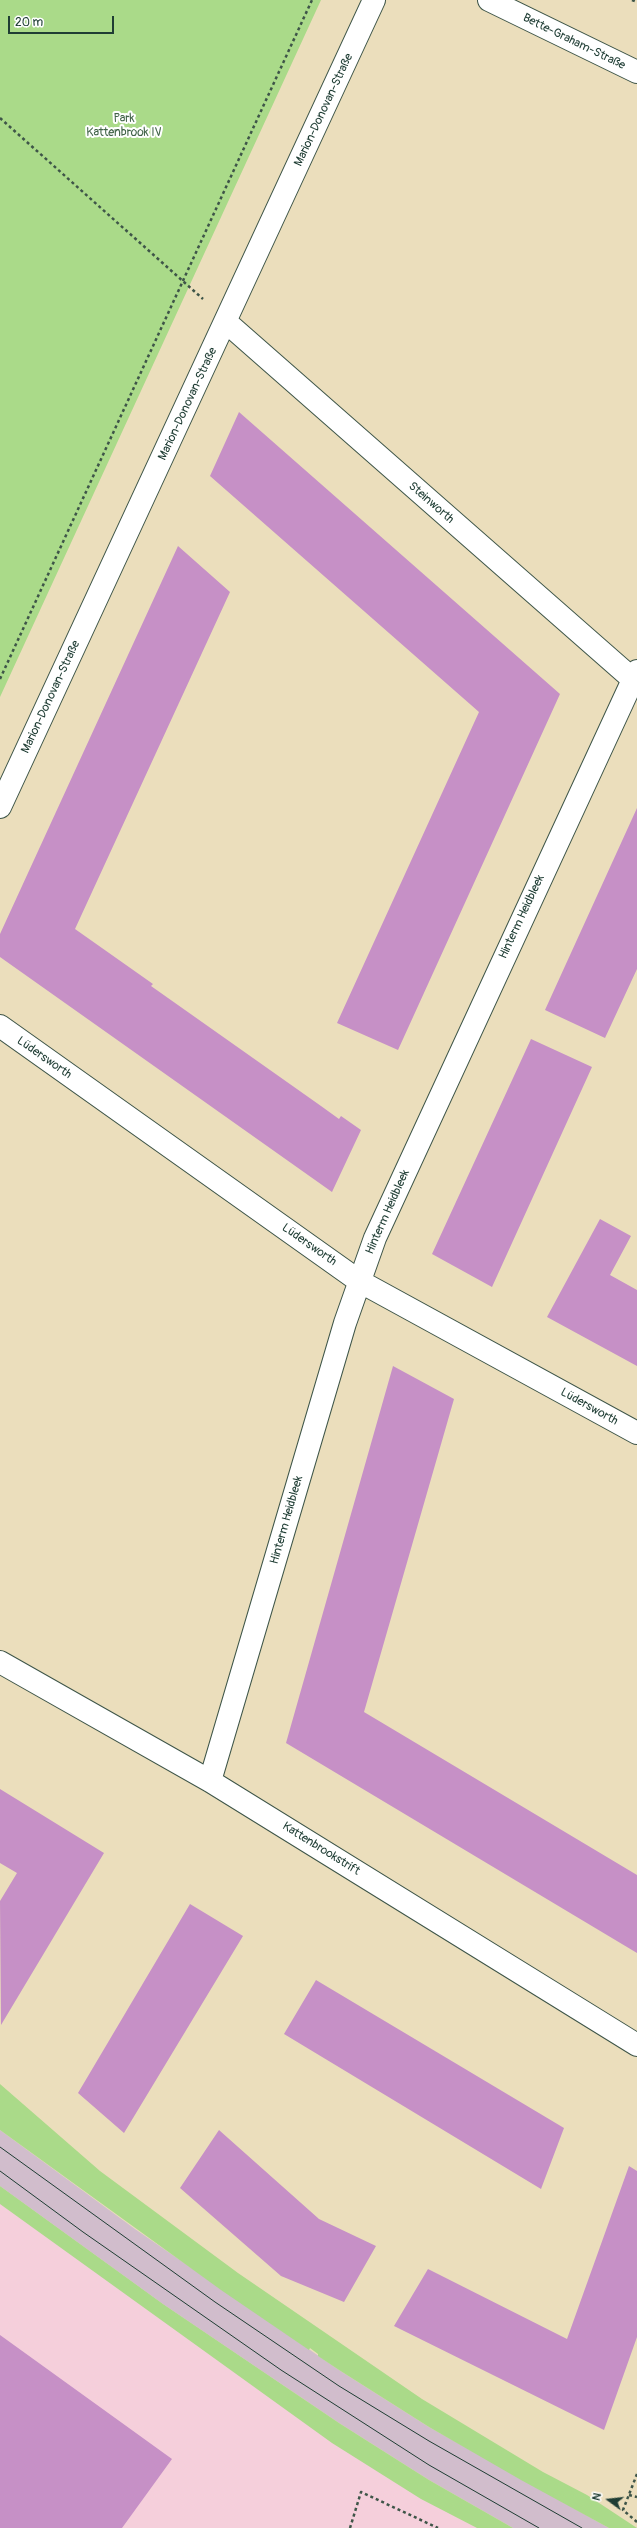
<!DOCTYPE html>
<meta charset="utf-8">
<style>
body{margin:0}
#map{position:relative;width:637px;height:2528px;overflow:hidden;background:#ebdebc;font-family:Pangolin,sans-serif}
canvas{display:block}
.north{position:absolute;left:589px;top:2480px;width:40px;height:40px;-webkit-text-stroke:3px #fff;paint-order:stroke;rotate:285deg;font-size:11px;font-weight:700;line-height:16px;text-align:center;color:#1f3d34}
.north::after{content:'';display:block;margin:auto;width:14px;height:18px;background:#1f3d34;clip-path:polygon(50% 0,100% 100%,50% 72%,0 100%)}
.scale{position:absolute;left:8px;top:16px;width:106px;height:18px;box-sizing:border-box;border:2px solid #1f3d34;border-top:0;padding-left:5px;font-size:12px;line-height:14px;white-space:nowrap;color:#1f3d34;-webkit-text-stroke:3px #fff;paint-order:stroke}
</style>
<div id="map">
<canvas width="637" height="2528"></canvas>
<div class="north">N</div>
<div class="scale">20 m</div>
</div>
<script>
const context = document.querySelector('canvas').getContext('2d');
context.lineJoin = 'round';
function fill(path, color) { context.fillStyle = color; context.fill(path, 'evenodd'); }
const toPath = rows => new Path2D(rows.map(r => 'M' + r).join(''));
function strokePath(path, color, width, dash) { context.strokeStyle = color; context.lineWidth = width; context.lineCap = dash ? 'butt' : 'round'; context.setLineDash(dash || []); context.stroke(path); }
function drawText(font, color, halo, rows, align = 'center') {
  context.font = font + ' Pangolin,sans-serif'; context.lineWidth = 4; context.setLineDash([]); context.textBaseline = 'middle'; context.strokeStyle = halo; context.fillStyle = color; for (const [text, x, y, turn = 0] of rows) {
    context.save(); context.translate(x, y); context.rotate((+turn || 0) * Math.PI / 180); context.textAlign = isNaN(turn) ? turn : align; if (halo) context.strokeText(text, 0, 0); context.fillText(text, 0, 0); context.restore();
  }
}
const built = toPath([
 [0,2177,478,2528,0,2528]
]);
const industrial = toPath([
 [0,2130,135,2229,339,2370,429,2427,609,2528,513,2528,429,2480,339,2423,163,2304,0,2186]
]);
const green = toPath([
 [0,0,321,0,0,697],
 [0,2084,100,2171,238,2273,422,2399,543,2472,587,2495,637,2528,609,2528,521,2480,429,2427,339,2370,318,2356,318,2354,310,2348,309,2350,221,2290,0,2130],
 [0,2186,163,2304,339,2423,429,2480,513,2528,477,2528,421,2499,332,2443,0,2204]
]);
const building = toPath([
 [239,412,560,694,398,1050,337,1023,479,712,210,476],
 [178,546,230,592,75,929,153,984,151,986,321,1106,339,1119,341,1116,361,1130,332,1192,0,957,0,934],
 [637,808,637,969,605,1038,545,1010],
 [531,1039,592,1067,492,1287,432,1254],
 [600,1219,631,1236,610,1275,637,1290,637,1366,547,1317],
 [393,1366,454,1399,364,1712,637,1875,637,1953,286,1743],
 [0,1789,104,1853,1,2025,0,1901,17,1873,0,1863],
 [190,1904,243,1936,124,2133,78,2093],
 [316,1980,564,2128,541,2189,284,2034],
 [219,2130,319,2219,376,2246,344,2302,281,2276,180,2188],
 [629,2166,637,2171,637,2337,604,2430,394,2326,428,2269,567,2339],
 [0,2335,172,2459,122,2528,0,2528]
]);
const path = toPath([
 [632,0,637,2],
 [0,118,203,299],
 [0,679,312,0],
 [637,2474,623,2510,637,2522],
 [629,2495,637,2497],
 [350,2528,361,2492,438,2528]
]);
const street = toPath([
 [489,0,637,72],
 [226,322,637,683],
 [0,807,374,0],
 [0,1026,359,1281,637,1433],
 [0,1662,210,1781,637,2045],
 [210,1781,345,1323,375,1238,637,671]
]);
const tram = toPath([
 [0,2147,215,2302,339,2386,429,2441,582,2528],
 [0,2171,83,2232,281,2370,429,2465,539,2528]
]);
const streetNames = [
 ["Bette-Graham-Straße",574,42,26],
 ["Marion-Donovan-Straße",324,110,-65],
 ["Marion-Donovan-Straße",188,404,-65],
 ["Steinworth",431,503,41],
 ["Marion-Donovan-Straße",51,697,-65],
 ["Hinterm Heidbleek",522,917,-65],
 ["Lüdersworth",44,1058,35],
 ["Hinterm Heidbleek",388,1212,-66],
 ["Lüdersworth",309,1245,35],
 ["Lüdersworth",589,1407,29],
 ["Hinterm Heidbleek",287,1520,-74],
 ["Kattenbrookstrift",321,1849,32]
];
const parkNames = [
 ["Park",124,119],
 ["Kattenbrook IV",124,133]
];
fill(built, '#f5cfdb');
fill(industrial, '#d1bdcc');
fill(green, '#aada89');
fill(building, '#c690c6');
strokePath(street, '#3e5548', 24);
strokePath(path, '#3e5548', 2.5, [3, 3]);
strokePath(street, '#fff', 22);
strokePath(tram, '#1f3d34', 1);
drawText('12px', '#1f3d34', '#fff', streetNames);
drawText('12px', '#426449', '#fff', parkNames);
</script>
